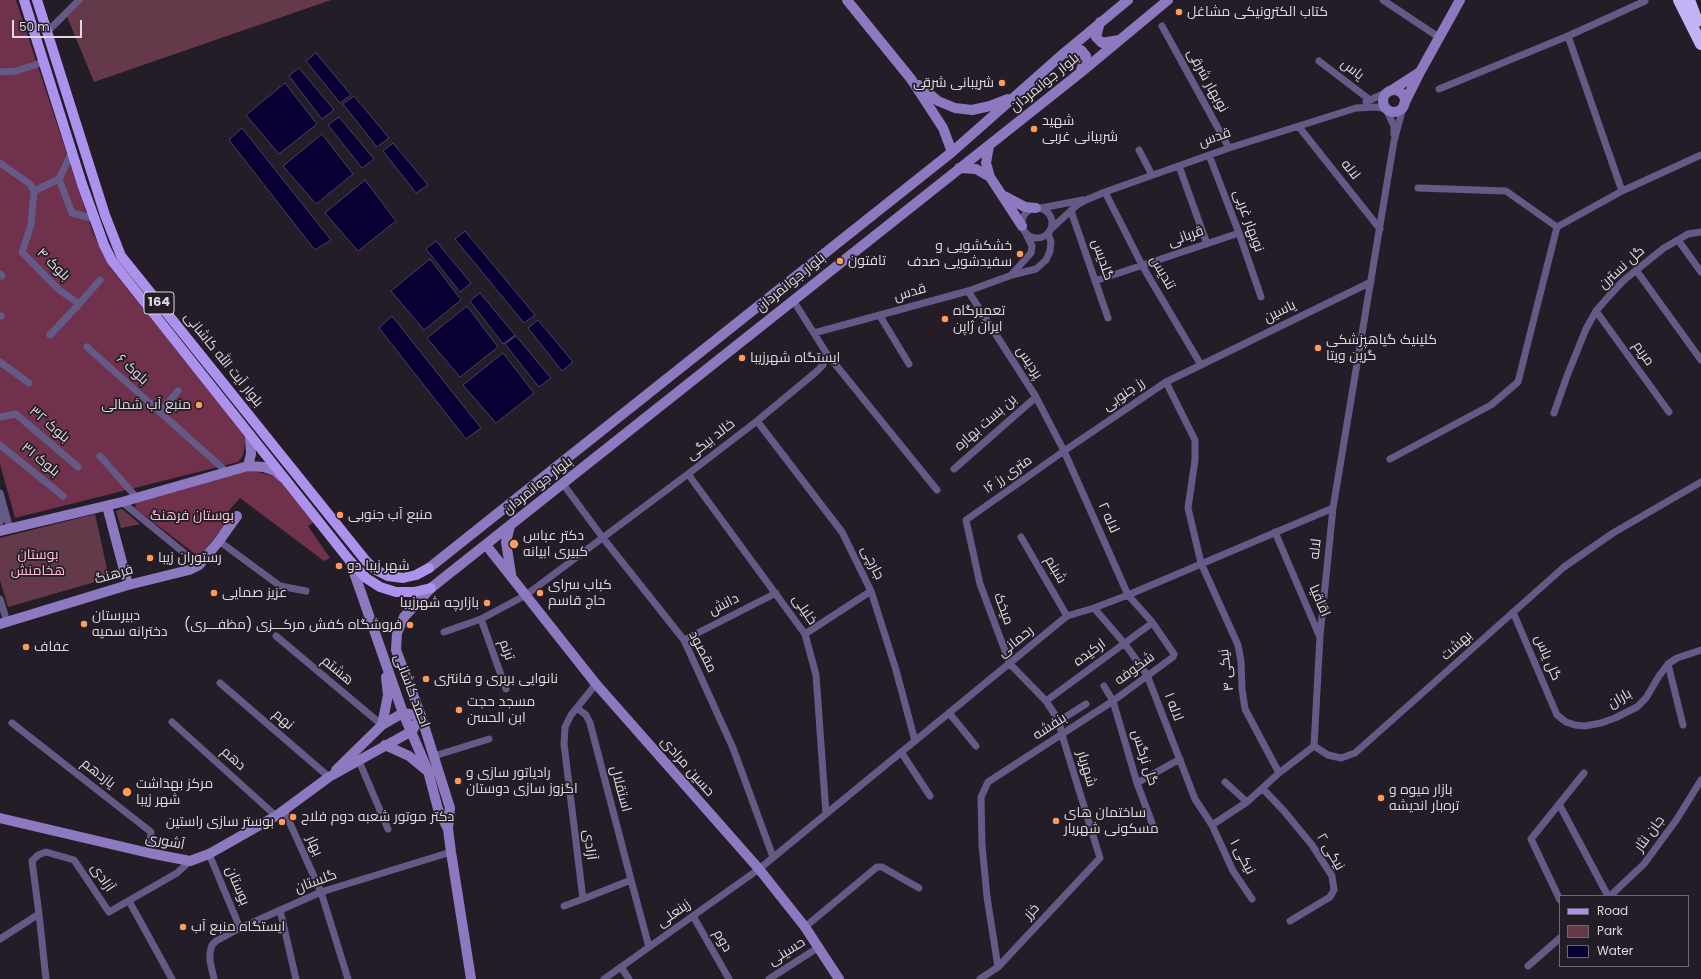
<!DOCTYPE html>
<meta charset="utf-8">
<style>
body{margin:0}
#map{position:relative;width:1701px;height:979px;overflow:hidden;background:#241d27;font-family:Poppins,sans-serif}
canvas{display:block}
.legend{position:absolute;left:1559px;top:895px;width:130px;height:72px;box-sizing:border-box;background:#241d27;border:1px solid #6e6871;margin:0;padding:5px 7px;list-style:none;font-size:12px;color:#ded9e0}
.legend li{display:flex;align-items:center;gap:8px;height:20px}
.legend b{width:20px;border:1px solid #6e6871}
.scale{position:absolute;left:12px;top:20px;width:70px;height:18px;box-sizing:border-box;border:2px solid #ded9e0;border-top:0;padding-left:5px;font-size:12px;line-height:14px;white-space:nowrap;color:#ded9e0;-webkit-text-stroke:3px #241d27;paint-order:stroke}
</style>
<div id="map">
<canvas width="1701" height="979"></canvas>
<ul class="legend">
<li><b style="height:5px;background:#ac92ec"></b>Road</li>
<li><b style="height:11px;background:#64394a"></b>Park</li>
<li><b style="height:11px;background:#080032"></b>Water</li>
</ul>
<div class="scale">50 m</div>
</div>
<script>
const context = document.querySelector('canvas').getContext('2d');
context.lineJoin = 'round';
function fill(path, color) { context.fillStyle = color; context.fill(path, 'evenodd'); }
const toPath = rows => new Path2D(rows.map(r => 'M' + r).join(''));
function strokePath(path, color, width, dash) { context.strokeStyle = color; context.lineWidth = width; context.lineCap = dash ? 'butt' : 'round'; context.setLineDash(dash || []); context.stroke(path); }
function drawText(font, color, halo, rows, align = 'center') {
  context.font = font + ' Poppins,Cairo,sans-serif'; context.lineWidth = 3.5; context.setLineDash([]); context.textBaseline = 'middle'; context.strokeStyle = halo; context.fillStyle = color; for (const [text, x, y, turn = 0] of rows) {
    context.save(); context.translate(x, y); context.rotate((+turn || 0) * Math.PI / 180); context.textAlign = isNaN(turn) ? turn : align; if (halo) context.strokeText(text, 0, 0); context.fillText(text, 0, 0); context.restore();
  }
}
const green = toPath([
 [81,0,331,0,94,82,66,14],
 [122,509,140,524,121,528,116,511],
 [95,514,109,578,8,607,0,580,0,538]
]);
const forest = toPath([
 [0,0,16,0,93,233,110,267,246,437,243,456,238,462,15,518,0,464],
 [251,470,276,477,288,488,314,522,308,526,330,558,324,561,240,498,222,518,227,522,199,557,135,508,136,503]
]);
const water = toPath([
 [316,53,351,95,340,103,306,61,316,53],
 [299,68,334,110,322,119,289,76,299,68],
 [285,83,317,124,279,154,246,115,285,83],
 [354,96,389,138,377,147,343,104,354,96],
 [339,117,374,159,362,168,328,125,339,117],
 [242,128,331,240,315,250,229,140,242,128],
 [322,134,353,174,316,204,283,166,322,134],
 [393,143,428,185,416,193,383,151,393,143],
 [365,180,396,221,358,251,325,213,365,180],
 [465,231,535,315,524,323,455,239,465,231],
 [436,241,471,283,460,292,426,249,436,241],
 [430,259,461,300,424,330,391,291,430,259],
 [480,293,515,335,503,344,470,301,480,293],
 [467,306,498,347,460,377,427,338,467,306],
 [392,316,481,428,466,439,379,328,392,316],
 [538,320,573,362,562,371,528,328,538,320],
 [516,336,551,378,539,387,505,344,516,336],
 [503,353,534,393,496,423,463,385,503,353]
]);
const street = toPath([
 [1383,0,1440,38],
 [1162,26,1229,148],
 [47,32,79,0],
 [1568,36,1622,191],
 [1319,61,1370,100],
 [0,72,16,71,44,62],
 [1439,89,1568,36,1645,1],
 [1366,102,1385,93],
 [1299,127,1380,229],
 [1139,150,1152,175],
 [72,152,59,179,72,213,95,219],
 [1209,155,1239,233,1261,297],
 [0,163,30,184,34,191,31,225,22,252,58,289,79,304,100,280],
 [1179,166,1207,244],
 [1418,188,1506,191,1557,227,1622,191,1701,155],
 [34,191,59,179],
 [1105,192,1143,267,1201,365],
 '1022 223a15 15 0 1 1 30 0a15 15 0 1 1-30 0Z',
 [1041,208,1083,200],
 [1071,211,1108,318],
 [1051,229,1077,205,1086,200,1105,192,1229,148,1356,108,1377,107,1386,109,1394,126,1394,134],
 [1678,240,1701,272],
 [1636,270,1701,360],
 [0,274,2,276],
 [1012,274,1031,253,1032,246,1026,234],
 [1095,281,1239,233],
 [968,291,1036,397,1064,451,1128,595,1152,622,1174,654],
 [793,300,827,354,937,490],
 [1596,311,1669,412],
 [0,316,1,316],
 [880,316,909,364],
 [814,333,968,291,1012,275,1036,269,1046,260,1050,251,1051,242,1048,233],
 [50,335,79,304],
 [87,347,227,472],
 [0,362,29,383],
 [1166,382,1195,440,1195,460,1188,508,1201,563,1238,645,1241,661,1242,689,1245,709,1279,773],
 [160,412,178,391],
 [1554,413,1567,376,1586,329,1596,311,1609,296,1624,280,1664,248,1688,234,1701,232],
 [0,417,16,414,78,467],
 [757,421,842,532,871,591,896,670,915,741],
 [0,445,63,496],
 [100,456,137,498],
 [1390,459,1491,405,1518,382,1557,227],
 [954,469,1036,397],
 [688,474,805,634,816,675,826,814],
 [563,484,603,538,684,640,733,748,773,857],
 [0,493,10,529],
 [122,502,199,565],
 [0,522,3,515,3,509],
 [1275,532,1319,635],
 [1021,537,1067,616],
 [219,541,280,586,306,591],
 [0,599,7,622],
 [1094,608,1125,644,1147,675,1195,799,1212,825,1233,871,1252,899],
 [1513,612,1557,715,1566,722,1575,725,1585,726,1601,723,1615,718,1637,707,1646,698,1659,676,1668,664,1677,658,1701,650],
 [481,619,506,689],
 [444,632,481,619,526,595,688,474,757,421,816,372,823,365,827,354],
 [805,634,871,591],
 [276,636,382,725],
 [684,640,776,593],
 [1668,664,1683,725],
 [220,683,329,777],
 [596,684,571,715,565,727,564,744,583,899,631,880,649,947],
 [1104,686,1113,701,1137,783,1152,823],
 [1046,701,1148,626],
 [577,708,586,715,590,723,631,880],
 [949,713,976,746],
 [1059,721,1086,704],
 [172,722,276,816],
 [12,723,151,832,149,853],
 [1314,746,1328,755,1341,758,1355,753,1564,567,1613,533,1701,482],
 [901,752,930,796],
 [434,756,489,739],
 [359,761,388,829],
 [1225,782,1247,802],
 [1137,783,1180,759],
 [1263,789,1284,811,1312,845,1332,876,1334,890,1330,897,1290,921],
 [1559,804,1608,896],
 [284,810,321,892,348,979],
 [1212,825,1247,802,1279,773,1314,746,1320,636,1333,508,1394,141,1404,104],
 [209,854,240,928],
 [1610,896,1644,864,1677,819,1701,780],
 [1560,900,1531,839,1584,773],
 [129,901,172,979],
 [564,906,583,899],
 [280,910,296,979],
 [39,914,46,979],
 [693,916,729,979],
 [805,927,877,867,882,867,919,888],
 [0,939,39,914,32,861,38,855,46,852,74,860,109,912,177,873,190,861],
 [1528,966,1560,938],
 [621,967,629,979],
 [998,967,987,897,982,845,981,797,988,782,1113,701,1173,657],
 [214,979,210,961,210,952,212,945,216,941,240,928,321,892,451,852],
 [604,979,759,869,1067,616,1094,608,1128,595,1333,508],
 [769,979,819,947],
 [980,979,998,967,1100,858,1062,735,1059,721,1046,701,1010,664,980,584,966,520,1064,451,1166,382,1371,282]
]);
const secondary = toPath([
 [847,0,911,79,943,128,952,152],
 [1100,22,1096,37,1102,43,1119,40],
 [1066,53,1081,50,1086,56,1080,73],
 [919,85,938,101,955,108,972,110,990,106,1008,99],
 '1383 101a11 11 0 1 1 22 0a11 11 0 1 1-22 0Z',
 [1392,90,1420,72],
 [1404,104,1420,72,1460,0],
 [989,146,986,163,990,177,1022,226],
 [959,168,976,169,990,177],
 [1004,196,1025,207,1036,208],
 [248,466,251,454,250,435],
 [107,506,128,585],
 [510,526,506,542,511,574],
 [0,531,122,502,248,466,264,467,275,471,282,477],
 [486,545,596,684,759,869,805,927,839,979],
 [350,561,403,713,428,771,438,809,448,829],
 [429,568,952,152,1064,53,1128,0],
 [0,624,128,585,189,570,199,565,219,541,237,516],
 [382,725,388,695,386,677],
 [385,745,409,756,426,770],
 [336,770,382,725,403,713,421,716],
 [0,818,149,853,190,861,209,854,276,816,329,777,412,731,421,716],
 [471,979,451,852,448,829,450,808,421,716,396,650,397,633,404,617,431,588,1080,73,1168,0]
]);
const primary = toPath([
 [24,0,82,184,104,245,112,261,350,561,366,578,380,587,396,592,414,592,431,588],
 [37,0,105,215,121,256,366,561,376,570,388,576,403,578,416,575,429,568]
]);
const highway = toPath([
 [1679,0,1701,44],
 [1689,0,1697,21]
]);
const markers = [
 [1179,12,4,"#fe9b59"],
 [1002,83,4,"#fe9b59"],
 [1034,129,4,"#fe9b59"],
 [1020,254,4,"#fe9b59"],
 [840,261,4,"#fe9b59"],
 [945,319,4,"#fe9b59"],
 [1318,348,4,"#fe9b59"],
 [742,358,4,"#fe9b59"],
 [199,405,4,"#fe9b59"],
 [340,515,4,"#fe9b59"],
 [514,544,5,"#fe9b59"],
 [150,558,4,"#fe9b59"],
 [339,566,4,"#fe9b59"],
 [214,593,4,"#fe9b59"],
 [540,593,4,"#fe9b59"],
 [487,603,4,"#fe9b59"],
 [84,624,4,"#fe9b59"],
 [410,625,4,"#fe9b59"],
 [26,647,4,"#fe9b59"],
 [426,679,4,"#fe9b59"],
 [459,710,4,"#fe9b59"],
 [458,781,4,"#fe9b59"],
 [127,792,5,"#fe9b59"],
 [1381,798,4,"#fe9b59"],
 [293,817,4,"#fe9b59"],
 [1056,821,4,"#fe9b59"],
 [282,822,4,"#fe9b59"],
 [183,927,4,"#fe9b59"]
];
const shields = [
 [159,303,30]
];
const shieldNames = [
 ["164",159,303]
];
const poiNames = [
 ["کتاب الکترونیکی مشاغل",1187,12],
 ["شریبانی شرقی",994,83,"right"],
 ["شهید",1042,121],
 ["شربیانی غربی",1042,137],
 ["خشکشویی و",1012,246,"right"],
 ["سفیدشویی صدف",1012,262,"right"],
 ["تافتون",848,261],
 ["تعمیرگاه",953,311],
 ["ایران ژاپن",953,327],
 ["کلینیک گیاهپزشکی",1326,340],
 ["گرین ویتا",1326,356],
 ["ایستگاه شهرزیبا",750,358],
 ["منبع آب شمالی",191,405,"right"],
 ["منبع آب جنوبی",348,515],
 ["دکتر عباس",523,536],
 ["کبیری ابیانه",523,552],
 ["رستوران زیبا",158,558],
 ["شهر زیبا دو",347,566],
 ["کباب سرای",548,585],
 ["حاج قاسم",548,601],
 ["عزیز صمایی",222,593],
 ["بازارچه شهرزیبا",479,603,"right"],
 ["دبیرستان",92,616],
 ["دخترانه سمیه",92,632],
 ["فروشگاه کفش مرکـــزی (مظفـــری)",402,625,"right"],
 ["عفاف",34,647],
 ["نانوایی بربری و فانتزی",434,679],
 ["مسجد حجت",467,702],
 ["ابن الحسن",467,718],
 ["رادیاتور سازی و",466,773],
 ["اگزوز سازی دوستان",466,789],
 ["مرکز بهداشت",136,784],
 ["شهر زیبا",136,800],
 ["بازار میوه و",1389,790],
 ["تره‌بار اندیشه",1389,806],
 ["ساختمان های",1064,813],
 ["مسکونی شهریار",1064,829],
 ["دکتر موتور شعبه دوم فلاح",301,817],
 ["بوستر سازی راستین",274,822,"right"],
 ["ایستگاه منبع آب",191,927]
];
const streetNames = [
 ["یاس",1352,70,38],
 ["نوبهار شرقی",1207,81,61],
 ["بلوار جوانمردان",1045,83,-39],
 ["قدس",1215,138,-19],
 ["لاله",1350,170,52],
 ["نوبهار غربی",1248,221,70],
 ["قربانی",1186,237,-20],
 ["گلدیس",1102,260,71],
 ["بلوک ۴",53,265,44],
 ["گل نسترن",1622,268,-42],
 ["تندیس",1162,273,60],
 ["بلوار جوانمردان",791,283,-39],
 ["قدس",910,293,-16],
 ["یاسین",1280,312,-26],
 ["مریم",1643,354,55],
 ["بلوار آیت الله کاشانی",223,360,51],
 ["پردیس",1029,363,57],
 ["بلوک ۶",132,370,42],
 ["رز جنوبی",1124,395,-34],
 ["بن بست بهاره",986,423,-41],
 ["بلوک ۳۲",49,425,40],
 ["خالد بیگی",711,440,-38],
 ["بلوک ۳۱",40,460,39],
 ["۱۶ متری رز",1008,475,-35],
 ["بلوار جوانمردان",538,486,-38],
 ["لاله ۲",1108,518,66],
 ["لاله",1316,549,-84],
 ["جارچی",872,563,64],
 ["شبنم",1055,570,60],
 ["فرهنگ",114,575,-16],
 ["اقاقیا",1319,601,67],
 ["دانش",724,605,-27],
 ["میخک",1003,609,70],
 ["خلیلی",804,610,56],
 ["رحمانی",1016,642,-39],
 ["بهشت",1457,646,-42],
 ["ترنم",506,650,70],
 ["مقصود",702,652,63],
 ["ارکیده",1090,653,-36],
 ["گل یاس",1547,658,67],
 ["شکوفه",1135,669,-36],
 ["نیکی ۴",1227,670,-97],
 ["هشتم",337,671,40],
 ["احمد کاشانی",411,691,69],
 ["باران",1620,699,-30],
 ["لاله ۱",1173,707,69],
 ["نهم",283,720,41],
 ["بنفشه",1050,727,-33],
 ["گل نرگس",1144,758,72],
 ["دهم",233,759,42],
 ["حسین مرادی",687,767,49],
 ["شهریار",1086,769,73],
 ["یازدهم",98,774,38],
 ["استقلال",620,789,75],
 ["جان نثار",1650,834,-54],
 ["آشوری",165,842,11],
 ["آزادی",589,845,83],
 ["بهار",314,846,66],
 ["نیکی ۲",1330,852,59],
 ["نیکی ۱",1242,857,62],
 ["آزادی",102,878,56],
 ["گلستان",316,882,-20],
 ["بوستان",237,886,67],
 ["خزر",1032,912,-47],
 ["زینعلی",674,914,-35],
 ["دوم",722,941,60],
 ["حسینی",787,952,-32]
];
const parkNames = [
 ["بوستان فرهنگ",192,516],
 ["بوستان",38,555],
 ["هخامنش",38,571]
];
fill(green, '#64394a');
fill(forest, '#6f314c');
fill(water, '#080032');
strokePath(water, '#484166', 1);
strokePath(street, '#655985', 7);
strokePath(secondary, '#8d79bf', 10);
strokePath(primary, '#ac92ec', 10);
strokePath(highway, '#c4b3f4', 12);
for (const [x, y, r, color] of markers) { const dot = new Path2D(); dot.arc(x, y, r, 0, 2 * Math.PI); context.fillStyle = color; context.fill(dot); strokePath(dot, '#241d27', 1.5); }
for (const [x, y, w] of shields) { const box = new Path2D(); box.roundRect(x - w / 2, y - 11, w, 22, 3); context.fillStyle = '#241d27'; context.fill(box); strokePath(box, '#ded9e0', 1); }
drawText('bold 13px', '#ded9e0', null, shieldNames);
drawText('14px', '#ded9e0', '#241d27', poiNames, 'left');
drawText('14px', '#ded9e0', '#241d27', streetNames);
drawText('14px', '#fdc0d7', '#241d27', parkNames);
</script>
